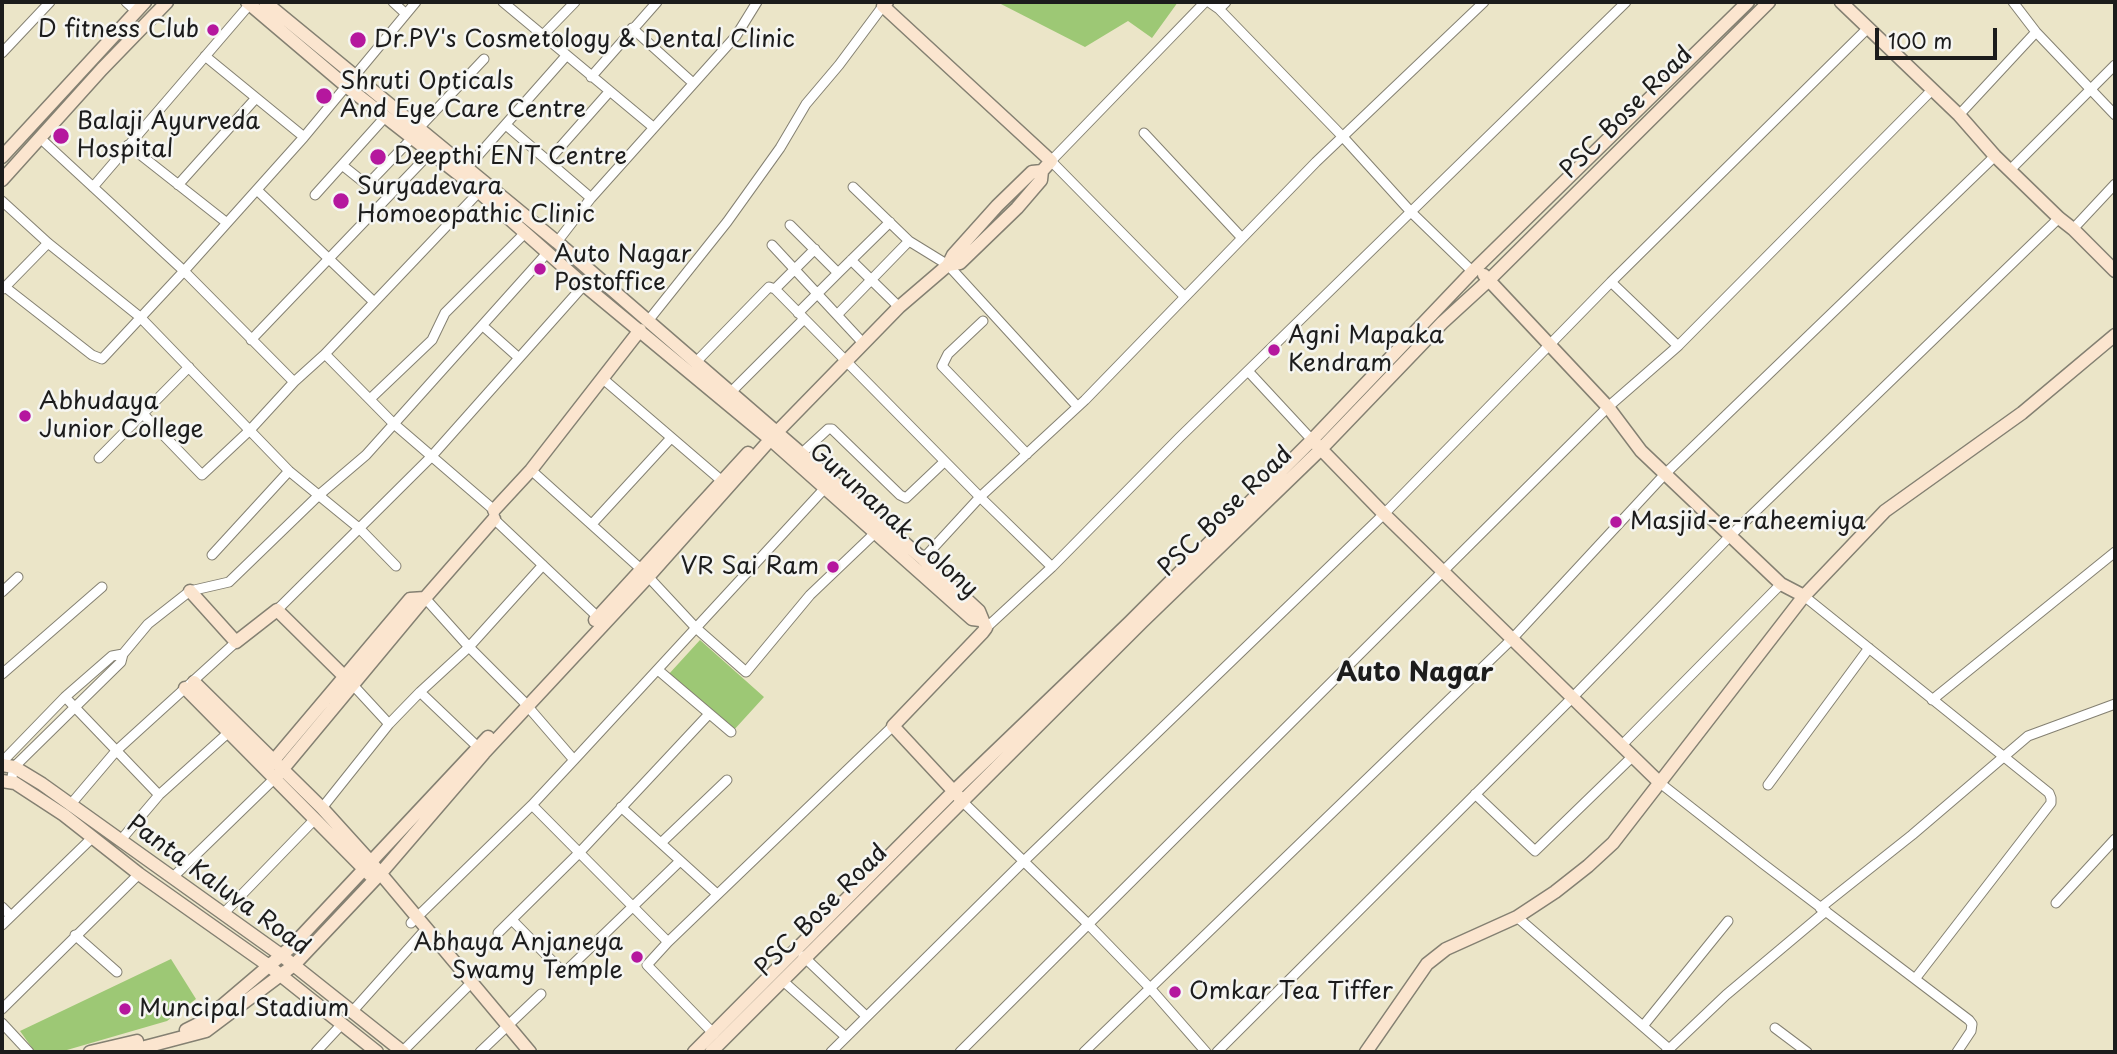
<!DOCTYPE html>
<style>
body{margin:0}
#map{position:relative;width:2117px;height:1054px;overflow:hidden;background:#ebe5c8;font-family:"Playpen Sans",sans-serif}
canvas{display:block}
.frame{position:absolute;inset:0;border:4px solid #1c1c1c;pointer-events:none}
.scale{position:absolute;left:1875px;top:28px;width:122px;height:32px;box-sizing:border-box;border:4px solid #1c1c1c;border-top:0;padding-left:9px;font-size:21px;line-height:24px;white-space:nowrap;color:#1c1c1c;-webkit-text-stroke:5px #f6f6f2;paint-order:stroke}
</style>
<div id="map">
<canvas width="2117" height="1054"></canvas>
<div class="frame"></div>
<div class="scale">100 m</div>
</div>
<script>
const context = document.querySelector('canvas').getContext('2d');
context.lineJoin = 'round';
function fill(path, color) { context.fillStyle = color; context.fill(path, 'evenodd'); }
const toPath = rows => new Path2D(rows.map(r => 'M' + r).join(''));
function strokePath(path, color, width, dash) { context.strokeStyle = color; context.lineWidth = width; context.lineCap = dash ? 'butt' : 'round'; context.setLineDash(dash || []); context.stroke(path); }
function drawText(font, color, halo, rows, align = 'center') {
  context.font = font + ' "Playpen Sans",sans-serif'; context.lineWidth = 5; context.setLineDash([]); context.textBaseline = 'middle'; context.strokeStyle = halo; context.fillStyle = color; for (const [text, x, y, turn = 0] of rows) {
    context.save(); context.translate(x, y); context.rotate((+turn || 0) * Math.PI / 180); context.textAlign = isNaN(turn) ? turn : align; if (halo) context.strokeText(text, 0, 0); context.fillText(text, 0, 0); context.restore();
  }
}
const green = toPath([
 [997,2,1178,2,1152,38,1128,21,1085,47],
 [700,640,764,697,733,731,668,675],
 [171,959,196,999,167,1021,60,1052,35,1052,20,1031]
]);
const street = toPath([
 [126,2,136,11],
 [393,2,406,14],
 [503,2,653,127],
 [1209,2,1219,9,1343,137,1411,212,1473,272],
 [2013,2,2036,32,2115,115],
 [1219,9,1226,2],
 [632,28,693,83],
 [1867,29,1611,282,1678,346,1932,90],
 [542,36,575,2],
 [2,53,50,2],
 [205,56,304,137],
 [591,77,657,2],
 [1959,115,2036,32],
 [506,125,591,198],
 [419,128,484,59],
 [1144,133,1242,238],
 [40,138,184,271,294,382],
 [128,145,227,223],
 [548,161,609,92],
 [342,165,367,185,413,137],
 [467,168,566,56],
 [2010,170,2115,65],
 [178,185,256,98],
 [93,187,250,4],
 [853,187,909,241,948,265,1077,406],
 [257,190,374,302],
 [315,195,386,116],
 [2,201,48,243,140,317,289,471,360,529,396,566],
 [790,225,838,273,890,222],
 [2073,229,2115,184],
 [557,242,591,198,736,36,757,2],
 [772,245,863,343],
 [851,260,899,307],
 [5,287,92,355,102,359,184,271,304,137,416,2],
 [3,289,48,243],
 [775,289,980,497,1052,567],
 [1185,297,1051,161,1205,2],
 [798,313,838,273],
 [837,315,909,241],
 [648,321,727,222,780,148,806,104,839,65,883,6],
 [983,321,948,354,942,366,1027,454],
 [483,326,519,358],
 [251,340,431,152],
 [325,354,393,423,494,510,494,519,602,621],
 [696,362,769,287,775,289,815,249],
 [1248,371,1312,440],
 [602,378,722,481],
 [731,392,804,319],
 [370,399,432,340,445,313,525,233],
 [143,414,202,475,250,430,294,382,325,354,478,193],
 [802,453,828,429,832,429,900,495,906,498,944,462],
 [99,458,189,367],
 [531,470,642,570,696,628,746,672,810,595,875,533],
 [592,524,671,438],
 [212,555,289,471],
 [923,559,980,497,1085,400,1316,162,1484,2],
 [2,592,18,577],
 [1804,596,2049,793,2051,798,2051,803,1915,979],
 [425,598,469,647,523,701,574,760,825,488],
 [277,610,431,457,584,285],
 [986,628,1052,567,1180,437,1626,2],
 [658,670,731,732],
 [2,674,102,587],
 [353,685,389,724],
 [420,692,482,751],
 [65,697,159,795],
 [1932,700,2115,552],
 [1621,746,1781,584],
 [2,762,65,697,112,656,123,654],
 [11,782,14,767,121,662,123,654,148,624,190,591,229,582,319,495,366,455,548,252],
 [1660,783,1762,863,1969,1020,1972,1024,1971,1031,1957,1052],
 [1768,785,1869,648],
 [1475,794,1535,851,1632,757],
 [963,802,1087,923,1150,988,1206,1052],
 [71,804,116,751,236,642],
 [532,805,574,760],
 [621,807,717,894],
 [322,808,389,724,420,692,469,647,543,565],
 [120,841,159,795,229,732],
 [661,843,727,780],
 [172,878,275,778],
 [2056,903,2115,839],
 [2,907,11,916],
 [1820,908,1912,835,2028,736,2115,704],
 [223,914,315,819],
 [1517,917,1669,1049],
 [512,920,560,969,566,971,680,861],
 [411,923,532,805,668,942,893,726],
 [2,925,93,837],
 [498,933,579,853,709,714],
 [75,935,117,972],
 [668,942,647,965,714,1034],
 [803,956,866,1016],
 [783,981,846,1037],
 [2,1009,139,874],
 [351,1013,426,929],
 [2,1023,29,1052],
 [1643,1026,1728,921],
 [1775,1028,1807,1052],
 [316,1052,342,1024],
 [402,1052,467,987],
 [480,1052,541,994],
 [831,1052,1025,860,1384,514,1611,282],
 [960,1052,1608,407,1678,346],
 [1084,1052,1512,639,1665,474,1995,156],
 [1217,1052,1572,698,1730,536,2059,218],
 [1666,1052,1726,995,1826,911]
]);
const secondary = toPath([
 [247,2,346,86,461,176,584,285,771,440,972,619,980,620],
 [265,2,557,242,923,559,979,611,986,628,983,632,893,726,959,797],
 [1841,2,1959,115,1995,156,2059,218,2073,229,2115,271],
 [2,157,145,2],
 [2,180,102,69,167,2],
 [948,265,953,255,997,206,1032,172,1042,171],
 [1484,275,1608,407,1641,451,1781,584,1804,596],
 [1316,444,1384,514,1660,783],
 [494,510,531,470,640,330],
 [190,591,236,642,277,610,351,683],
 [595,620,748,453],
 [194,682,322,808,370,861,530,1052],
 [185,688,370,875],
 [2,765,14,767,42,784,281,955,403,1052],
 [269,766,410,599,425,598],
 [277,776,425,598,494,519],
 [2,781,15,783,64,815,139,874,269,966,377,1052],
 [186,1030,204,1021,291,947,488,737],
 [90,1052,137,1041],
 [126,1052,206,1031,294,965,380,874,484,753,648,577,777,432,899,307,948,265,960,263,1017,208,1041,180,1042,171,1051,161,883,6,887,2],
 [694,1052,954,791,1130,622,1312,440,1476,268,1748,2],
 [711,1052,1142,622,1321,449,1442,323,1489,280,1769,2],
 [1366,1052,1427,964,1446,949,1517,917,1555,892,1588,866,1613,843,1804,596,1885,511,2022,413,2115,335]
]);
const markers = [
 [213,30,7,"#b5179e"],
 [358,40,9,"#b5179e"],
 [324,96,9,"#b5179e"],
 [61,136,9,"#b5179e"],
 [378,157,9,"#b5179e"],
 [341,201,9,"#b5179e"],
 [540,269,7,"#b5179e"],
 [1274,350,7,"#b5179e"],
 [25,416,7,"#b5179e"],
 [1616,522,7,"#b5179e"],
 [833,567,7,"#b5179e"],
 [637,957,7,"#b5179e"],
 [1175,992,7,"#b5179e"],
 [125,1009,7,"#b5179e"]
];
const poiNames = [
 ["D fitness Club",199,30,"right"],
 ["Dr.PV's Cosmetology & Dental Clinic",374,40],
 ["Shruti Opticals",340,82],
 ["And Eye Care Centre",340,110],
 ["Balaji Ayurveda",77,122],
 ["Hospital",77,150],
 ["Deepthi ENT Centre",394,157],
 ["Suryadevara",357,187],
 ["Homoeopathic Clinic",357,215],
 ["Auto Nagar",554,255],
 ["Postoffice",554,283],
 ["Agni Mapaka",1288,336],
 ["Kendram",1288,364],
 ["Abhudaya",39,402],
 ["Junior College",39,430],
 ["Masjid-e-raheemiya",1630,522],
 ["VR Sai Ram",819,567,"right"],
 ["Abhaya Anjaneya",623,943,"right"],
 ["Swamy Temple",623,971,"right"],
 ["Omkar Tea Tiffer",1189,992],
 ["Muncipal Stadium",139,1009]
];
const streetNames = [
 ["PSC Bose Road",1627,113,-45],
 ["PSC Bose Road",1226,512,-44],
 ["Gurunanak Colony",893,521,42],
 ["Panta Kaluva Road",218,886,36],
 ["PSC Bose Road",822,911,-45]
];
const neighbourhoodNames = [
 ["Auto Nagar",1415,674]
];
fill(green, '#9dc875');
strokePath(street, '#848072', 11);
strokePath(secondary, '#848072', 15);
strokePath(street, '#fff', 9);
strokePath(secondary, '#fbe5cf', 12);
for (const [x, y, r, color] of markers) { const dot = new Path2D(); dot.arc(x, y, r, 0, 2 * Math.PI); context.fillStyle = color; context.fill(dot); strokePath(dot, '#f6f6f2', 2.5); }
drawText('24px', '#1c1c1c', '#f6f6f2', poiNames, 'left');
drawText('24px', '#1c1c1c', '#f6f6f2', streetNames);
drawText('bold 26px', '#1c1c1c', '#f6f6f2', neighbourhoodNames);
</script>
